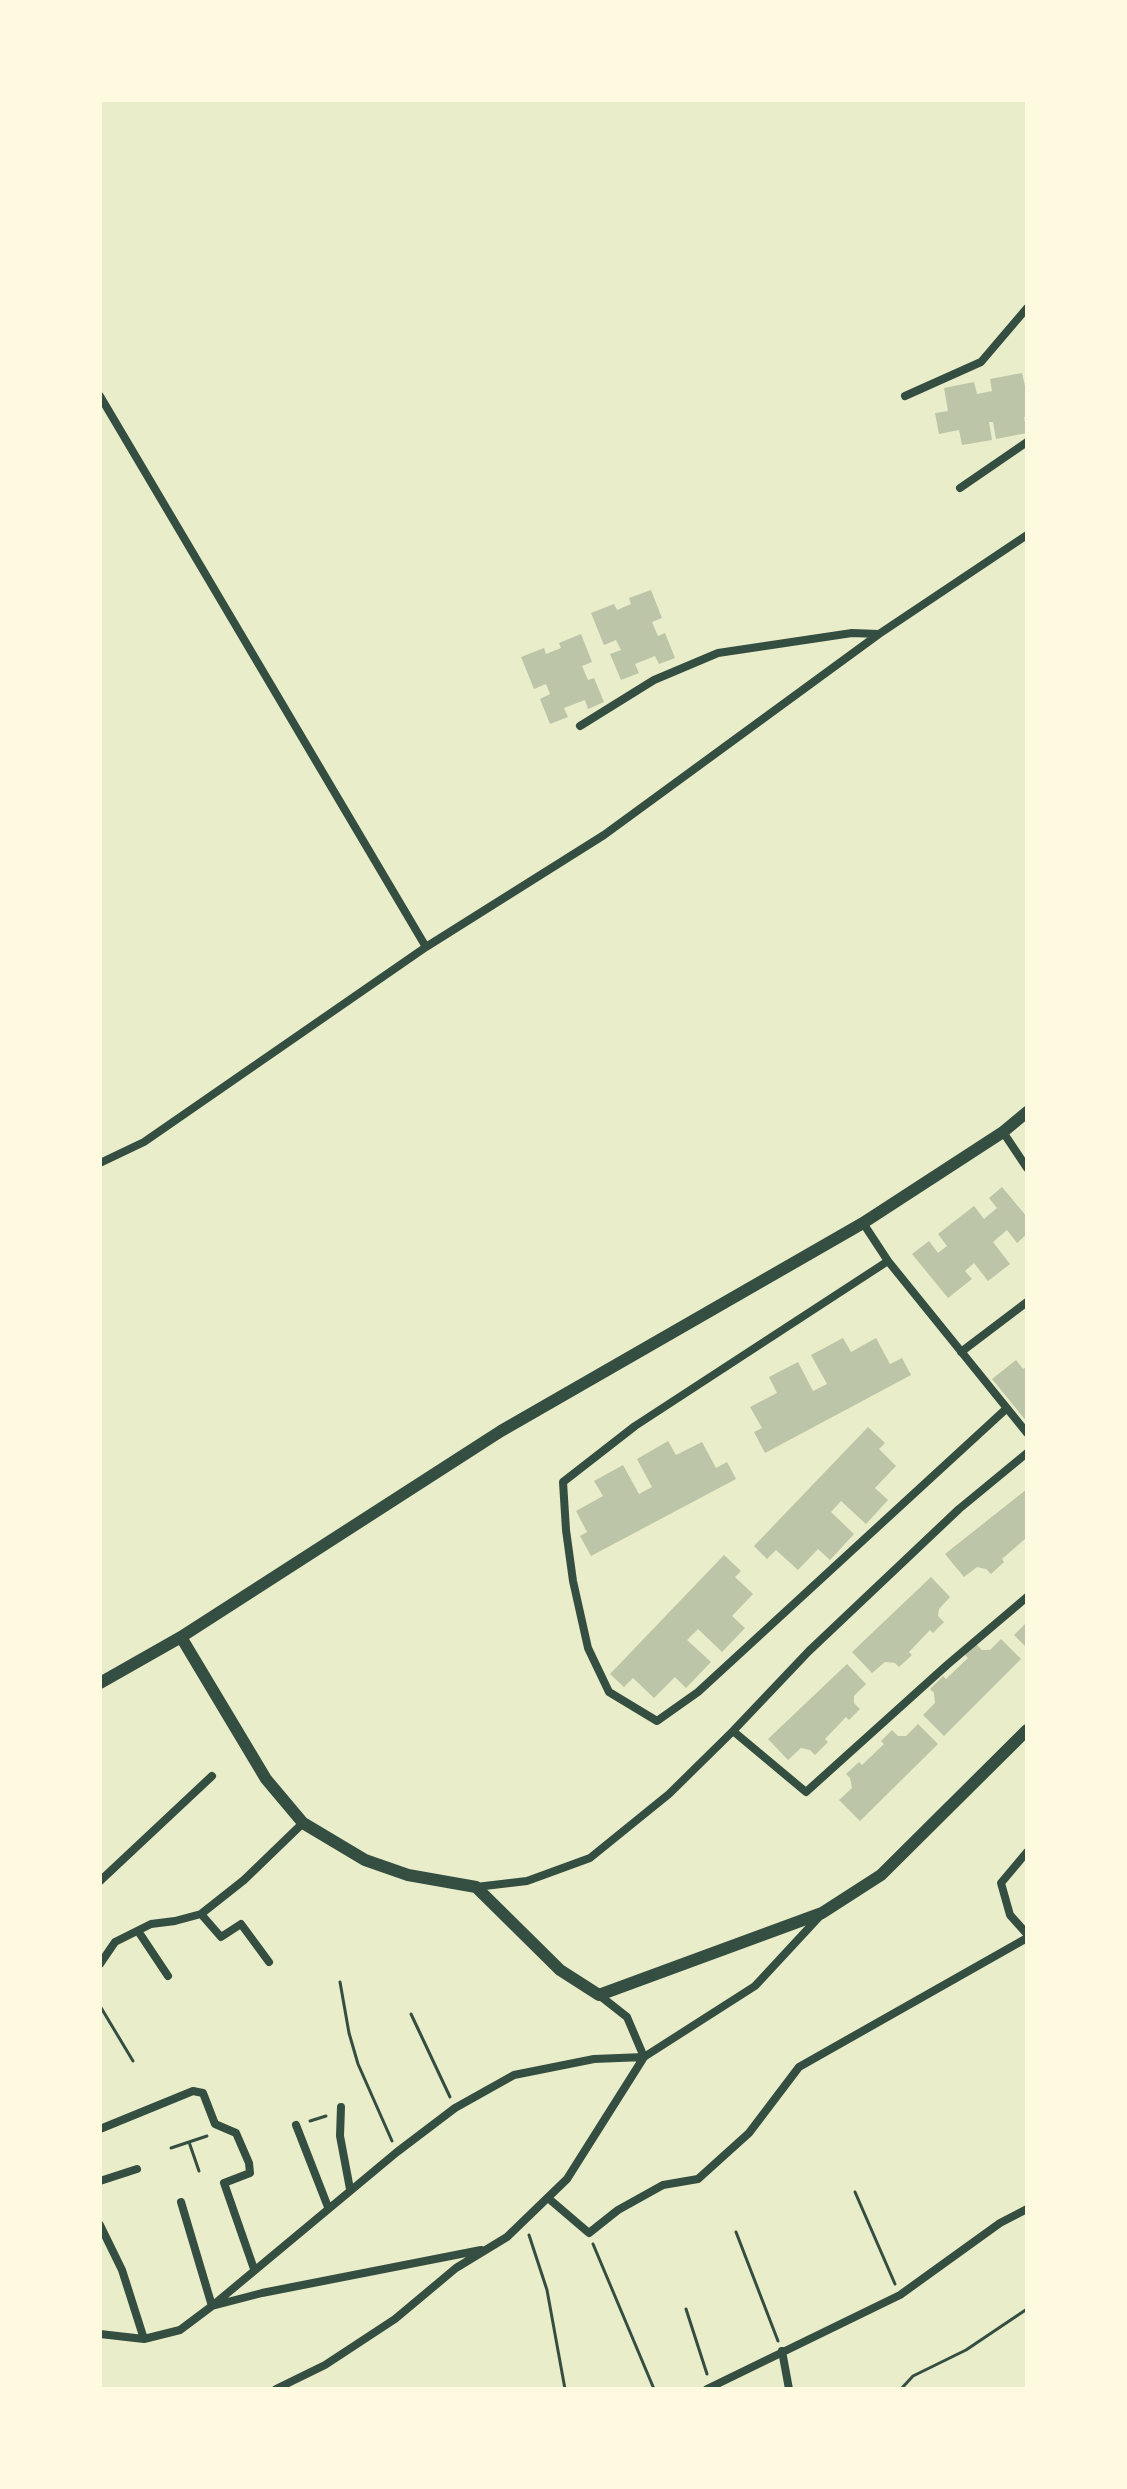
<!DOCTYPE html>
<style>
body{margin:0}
#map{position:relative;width:1127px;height:2489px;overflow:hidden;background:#e9edc9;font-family:"Nunito Sans",sans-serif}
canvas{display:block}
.frame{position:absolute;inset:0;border:102px solid #fefae0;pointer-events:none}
</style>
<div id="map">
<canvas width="1127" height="2489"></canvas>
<div class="frame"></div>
</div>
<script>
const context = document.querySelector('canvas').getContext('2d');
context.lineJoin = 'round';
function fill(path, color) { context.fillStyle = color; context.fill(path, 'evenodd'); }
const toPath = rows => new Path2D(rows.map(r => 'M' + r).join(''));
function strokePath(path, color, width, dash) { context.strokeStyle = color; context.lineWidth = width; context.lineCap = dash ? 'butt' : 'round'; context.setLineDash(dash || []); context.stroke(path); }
const building = toPath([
 [1022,373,1027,395,1027,416,1024,417,1027,433,996,439,993,422,989,422,992,440,962,445,959,430,939,434,935,413,948,411,944,388,974,382,977,394,992,391,990,379],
 [651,590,662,618,652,622,658,636,665,633,675,658,659,664,655,656,635,664,639,673,621,680,610,654,621,650,616,640,604,645,591,613,614,604,617,610,631,604,629,598],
 [581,634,592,662,582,666,588,680,594,678,604,702,588,709,585,700,564,708,568,717,550,724,540,699,550,694,546,684,534,689,521,657,544,648,546,654,561,648,559,643],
 [1002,1187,1027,1217,1027,1234,1017,1243,1007,1230,993,1242,1010,1264,988,1281,974,1263,965,1271,972,1279,948,1298,912,1254,929,1241,938,1253,947,1246,938,1234,974,1206,984,1219,997,1208,989,1198],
 [843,1338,851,1352,876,1338,890,1364,902,1358,911,1375,765,1453,754,1432,762,1428,750,1407,777,1393,769,1377,798,1362,813,1391,827,1384,811,1355],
 [1016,1360,1023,1369,1027,1366,1027,1422,992,1379],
 [868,1427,885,1443,879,1449,896,1466,875,1488,888,1500,866,1524,841,1501,831,1512,854,1534,830,1560,818,1549,798,1570,776,1550,767,1559,754,1546],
 [668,1441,676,1455,702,1442,716,1468,727,1462,736,1479,591,1556,580,1536,587,1532,576,1511,603,1496,594,1481,623,1465,639,1494,652,1487,637,1459],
 [1027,1489,1027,1542,1025,1539,1002,1559,1004,1562,991,1574,986,1569,977,1567,964,1577,945,1554],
 [724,1555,741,1571,735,1577,753,1594,732,1616,745,1628,722,1652,698,1629,687,1640,711,1662,686,1688,675,1677,654,1698,633,1678,624,1687,610,1674],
 [931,1577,950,1597,939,1609,938,1616,944,1622,933,1633,930,1630,909,1652,912,1655,899,1667,895,1663,885,1662,872,1673,852,1652],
 [1027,1622,1027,1648,1014,1635],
 [1001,1639,1021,1659,944,1736,923,1715,935,1703,934,1693,930,1689,943,1676,946,1679,968,1658,965,1655,976,1644,982,1650,990,1650],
 [847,1664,866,1684,854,1696,854,1703,860,1709,849,1720,846,1717,825,1739,828,1742,815,1755,810,1750,801,1748,788,1760,768,1739],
 [918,1724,938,1744,860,1821,839,1800,852,1788,850,1778,846,1774,859,1762,862,1765,884,1744,881,1741,892,1730,898,1736,906,1736]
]);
const path = toPath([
 [340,1982,349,2033,358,2064,392,2141],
 [100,2006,133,2061],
 [411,2014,450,2097],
 [310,2121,326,2116],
 [189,2142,199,2171],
 [171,2148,207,2136],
 [855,2192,895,2284],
 [736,2232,778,2341],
 [529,2235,547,2290,565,2389],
 [593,2244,654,2389],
 [686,2309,707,2374],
 [901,2389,913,2376,966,2350,1027,2309]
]);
const minor = toPath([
 [100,396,426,947],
 [905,396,981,362,1027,308],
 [960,488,1027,442],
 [580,726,654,680,718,653,852,633,878,634],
 [1003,1132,1027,1168],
 [100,1163,144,1142,426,947,604,835,879,634,1027,535],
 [863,1223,888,1261,1027,1433],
 [888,1261,635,1426,563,1482,566,1530,573,1581,588,1648,609,1692,657,1721,698,1692,1006,1409],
 [961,1352,1027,1302],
 [1027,1453,959,1509,809,1651,733,1731,806,1792,947,1665,1027,1597],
 [1027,1852,1001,1883,1010,1915,1027,1934],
 [100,1881,212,1776],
 [476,1887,527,1881,590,1858,669,1794,733,1731],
 [201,1914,221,1937,241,1924,269,1962],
 [138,1931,168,1976],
 [100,1964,115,1942,151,1924,175,1921,201,1914,244,1880,303,1823],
 [341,2107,340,2136,350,2189],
 [296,2125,328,2207],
 [100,2129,193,2091,203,2093,215,2124,236,2133,249,2163,250,2173,224,2183,254,2269],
 [100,2181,137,2169],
 [548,2198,589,2233,618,2210,663,2185,698,2179,749,2133,799,2067,1027,1938],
 [181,2202,212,2306,262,2293,481,2250],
 [100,2225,122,2270,144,2339],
 [100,2334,144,2339,180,2330,212,2306,397,2152,455,2108,514,2075,594,2059,644,2057,627,2017,599,1995],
 [782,2351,789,2389],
 [276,2389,325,2365,395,2319,456,2268,507,2237,567,2179,644,2057,755,1986,819,1917],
 [707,2389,900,2295,1000,2223,1027,2209]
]);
const tertiary = toPath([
 [181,1637,266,1779,303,1823,365,1860,408,1875,476,1887,560,1970,599,1995,822,1913,881,1875,1027,1730],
 [100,1683,181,1637,501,1431,863,1223,1003,1132,1027,1112]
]);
fill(building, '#bcc5a7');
strokePath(path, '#344e41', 3);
strokePath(minor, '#344e41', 8);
strokePath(tertiary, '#344e41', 12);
</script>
